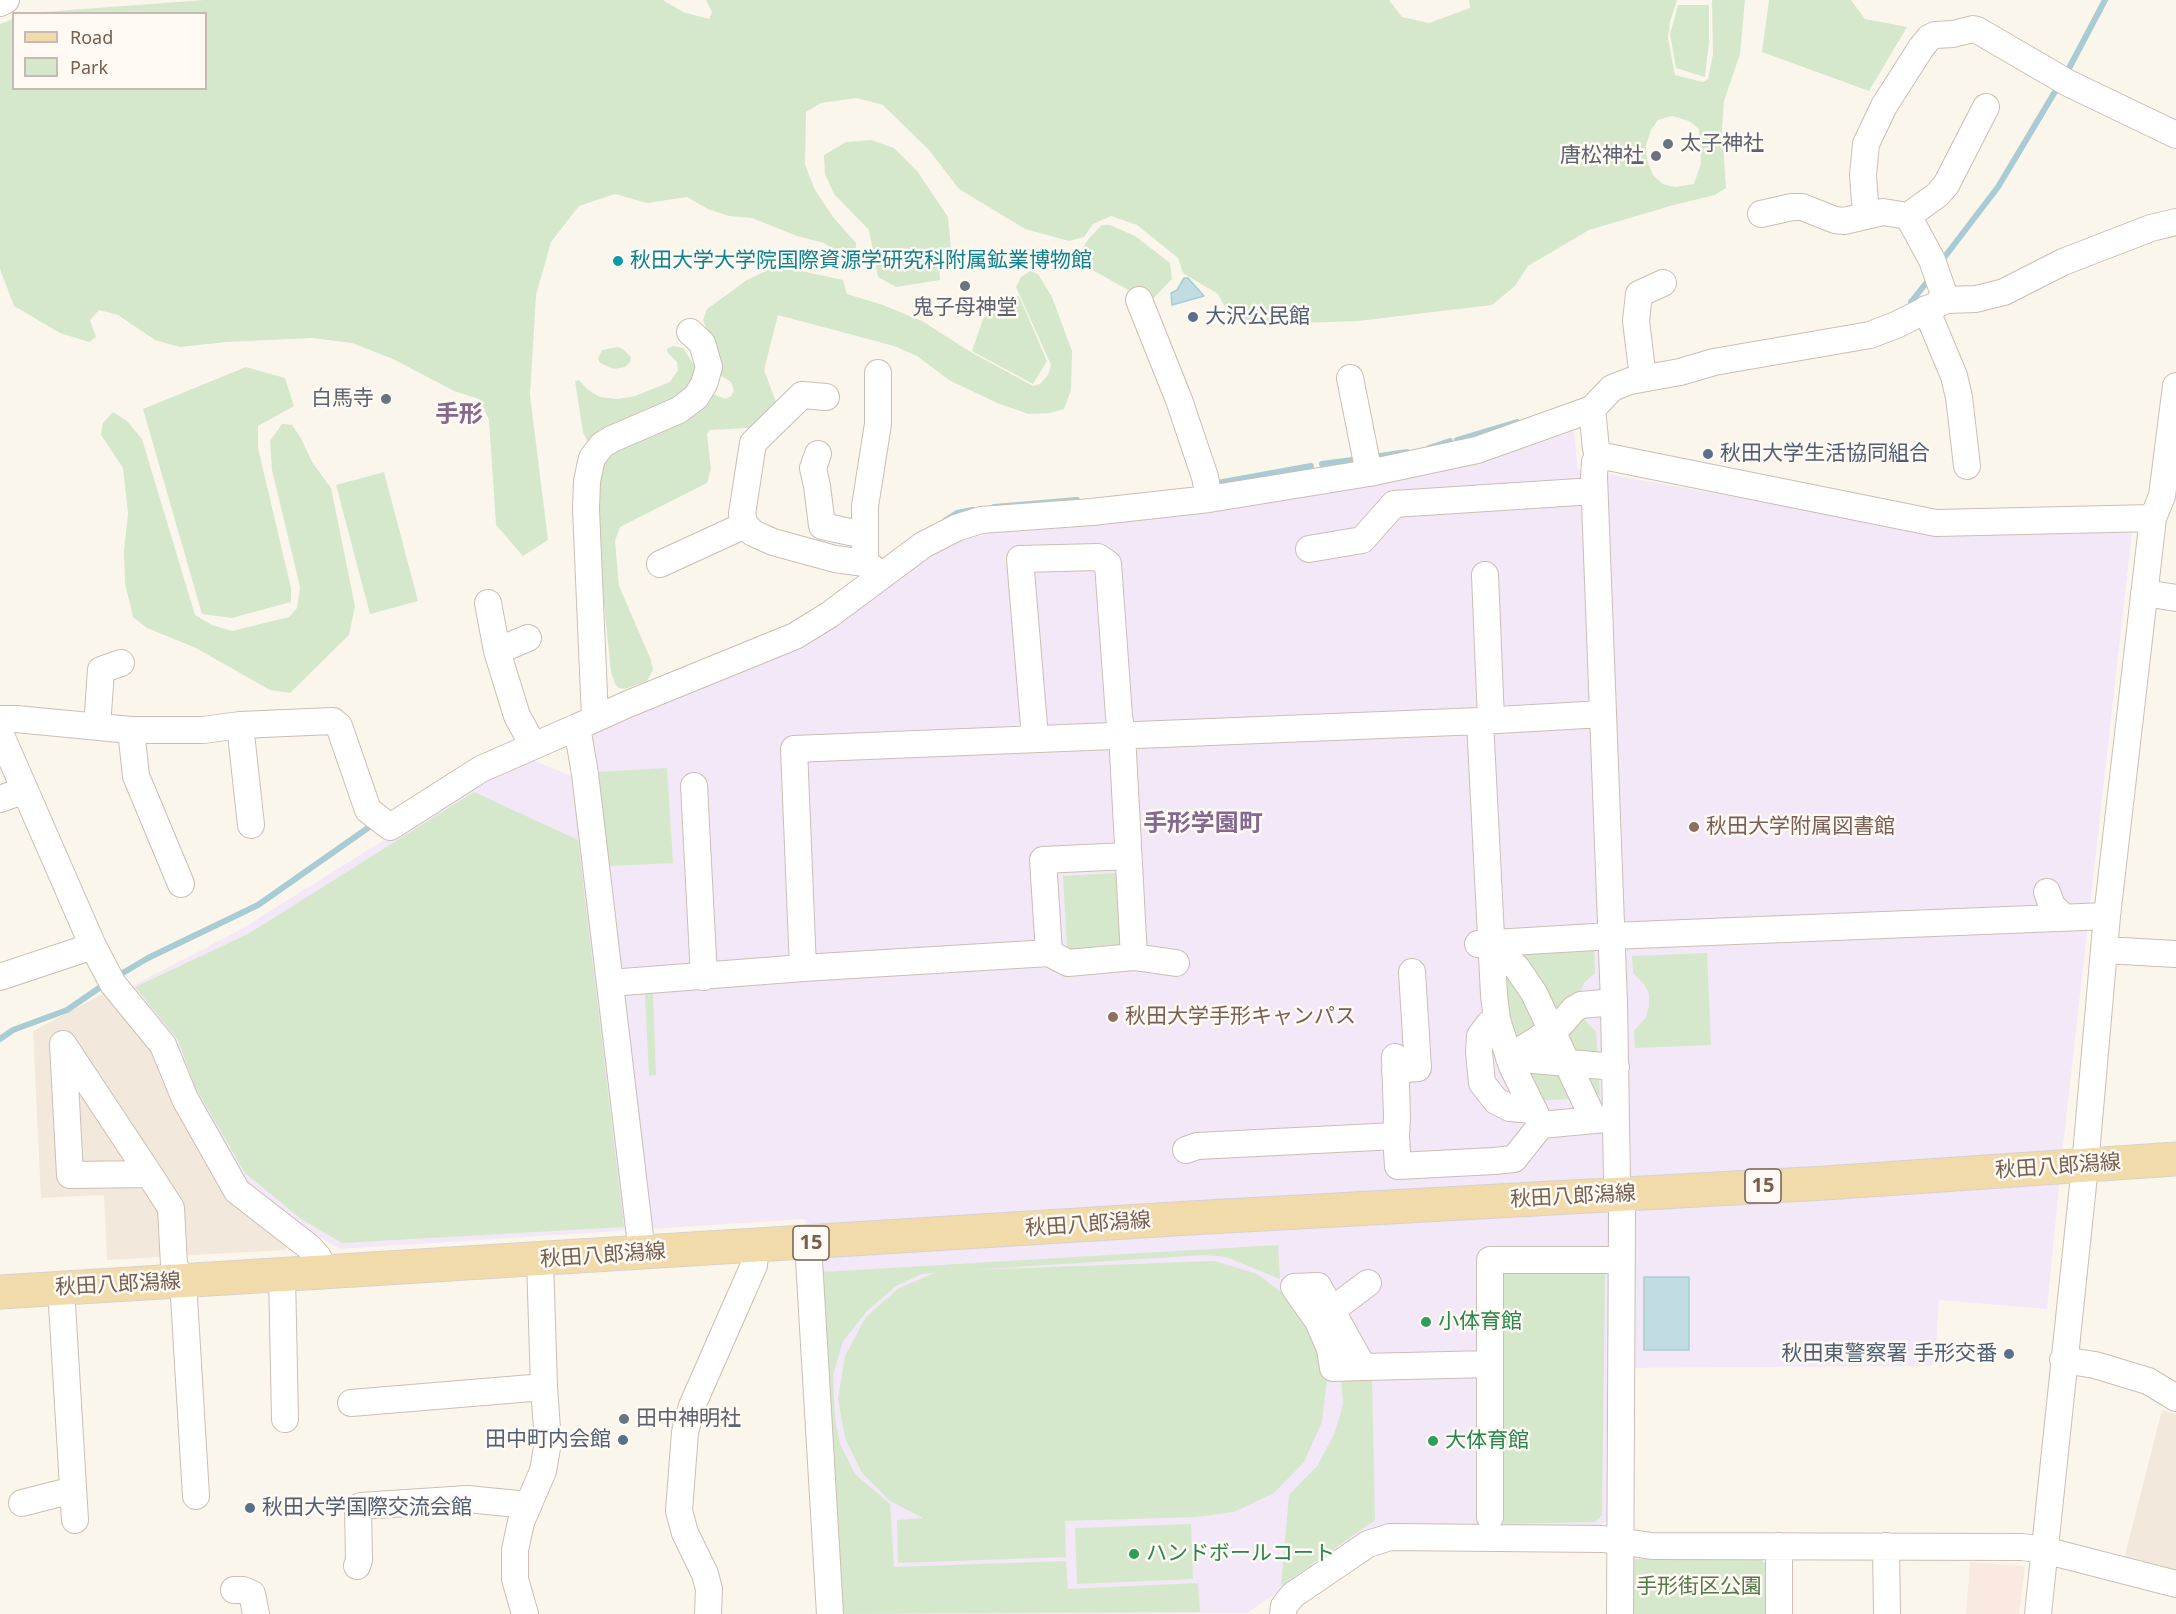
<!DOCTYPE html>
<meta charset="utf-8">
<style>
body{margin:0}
#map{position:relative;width:2176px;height:1614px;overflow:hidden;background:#fbf6ec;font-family:"Noto Sans",sans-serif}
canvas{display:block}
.legend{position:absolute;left:12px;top:12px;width:195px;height:78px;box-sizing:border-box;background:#fef9f2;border:2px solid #c7bbb1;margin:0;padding:8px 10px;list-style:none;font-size:18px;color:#745f50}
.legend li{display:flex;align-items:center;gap:12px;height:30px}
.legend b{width:30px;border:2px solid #c7bbb1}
</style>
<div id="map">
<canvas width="2176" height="1614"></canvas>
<ul class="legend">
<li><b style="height:8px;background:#f2dbab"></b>Road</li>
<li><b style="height:16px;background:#d5e8cb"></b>Park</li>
</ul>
</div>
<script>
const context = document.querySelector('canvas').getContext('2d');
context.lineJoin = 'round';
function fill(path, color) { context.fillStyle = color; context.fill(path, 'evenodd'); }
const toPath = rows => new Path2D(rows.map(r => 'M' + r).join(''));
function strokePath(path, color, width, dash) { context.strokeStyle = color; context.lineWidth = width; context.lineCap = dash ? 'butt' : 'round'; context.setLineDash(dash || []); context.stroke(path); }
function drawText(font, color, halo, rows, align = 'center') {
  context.font = font + ' "Noto Sans","Noto Sans JP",sans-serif'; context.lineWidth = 5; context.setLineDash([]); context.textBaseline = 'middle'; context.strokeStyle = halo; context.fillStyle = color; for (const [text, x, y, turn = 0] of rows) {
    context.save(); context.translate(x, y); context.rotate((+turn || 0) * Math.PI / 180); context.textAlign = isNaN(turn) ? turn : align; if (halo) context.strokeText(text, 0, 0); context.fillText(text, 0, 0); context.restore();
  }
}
const residential = toPath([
 [112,989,287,1240,285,1250,107,1260,104,1195,41,1198,33,1031],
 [2162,1410,2176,1414,2176,1573,2124,1559]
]);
const commercial = toPath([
 [1970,1562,2025,1566,2019,1614,1966,1614]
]);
const education = toPath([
 [1574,431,1578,469,1939,533,2132,532,2063,1146,2047,1309,1939,1300,1935,1363,1931,1366,1609,1368,1608,1519,1599,1527,1373,1527,1247,1613,835,1614,816,1269,805,1219,340,1249,298,1224,241,1180,126,989,238,931,520,755,572,776,594,764,591,738,600,726,943,546,985,534,1202,514,1402,477,1489,460]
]);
const green = toPath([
 [204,0,663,0,683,12,709,19,712,12,706,0,1389,0,1402,17,1429,23,1470,8,1469,0,1677,0,1670,22,1668,38,1675,75,1703,82,1708,79,1713,54,1712,0,1745,0,1740,54,1724,101,1722,129,1726,188,1715,195,1674,205,1589,230,1528,266,1515,286,1492,305,1358,321,1247,325,1231,318,1218,294,1183,273,1178,258,1137,225,1111,216,1093,224,1084,237,1069,241,1025,229,959,189,929,150,883,105,856,98,821,103,806,112,805,165,815,190,833,217,856,243,855,261,849,261,824,243,797,236,752,218,729,216,708,209,687,197,647,203,615,194,579,206,551,242,536,295,530,395,548,540,523,556,496,525,489,420,479,399,454,391,393,359,352,343,312,338,226,342,180,347,155,340,118,315,99,310,90,320,96,337,89,342,60,333,14,306,0,269,0,24,13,19,14,88,206,88,206,14,30,13],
 [1672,116,1689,121,1699,129,1701,163,1694,184,1675,187,1663,184,1653,175,1647,160,1646,145,1651,130,1658,120],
 [1769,0,1851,0,1865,19,1907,27,1869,91,1762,52],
 [1678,5,1709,5,1709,42,1705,77,1676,68,1670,34],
 [871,140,894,148,917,171,948,217,951,248,938,249,940,280,896,287,878,277,869,230,834,194,825,174,824,155,846,142],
 [1102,225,1110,225,1135,236,1170,263,1172,279,1150,302,1085,266,1081,251,1089,238],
 [783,267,843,280,847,294,883,305,922,321,969,351,1033,386,1040,384,1048,375,1051,365,1016,287,1021,277,1030,271,1038,274,1052,297,1072,351,1071,390,1064,409,1050,413,1029,414,997,403,949,380,917,356,894,346,778,315,764,370,776,402,749,428,710,430,707,434,711,469,707,483,620,527,615,541,619,586,651,660,653,670,647,681,625,689,619,688,615,684,611,672,600,565,594,531,603,454,710,393,726,399,731,396,734,391,731,382,720,375,716,352,703,320,707,309,747,280,768,270],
 [1019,296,1047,361,1033,384,972,351,983,319,1001,300],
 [673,346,683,348,696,368,689,389,671,400,618,422,588,443,583,432,575,381,579,380,587,389,600,397,618,399,635,396,670,382,678,370,677,362,667,352,667,349],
 [618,347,623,349,631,357,630,362,625,367,614,369,600,363,598,359,602,350],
 [246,367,285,378,294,406,258,426,258,448,291,588,291,602,232,618,202,614,143,409],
 [113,412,127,421,142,439,195,615,212,625,232,631,289,617,297,608,300,587,272,470,270,441,282,424,292,425,301,438,312,462,331,488,355,606,349,635,290,693,270,690,196,648,147,628,133,617,125,583,124,551,128,514,123,468,101,435,103,423],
 [384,472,418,601,370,614,336,485],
 [667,768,673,863,609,866,598,772],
 [474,792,578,840,624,1227,342,1243,301,1219,245,1173,195,1087,178,1040,135,987,248,934],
 [1116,873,1121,879,1124,947,1081,955,1067,948,1063,876],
 [1594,948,1595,973,1584,983,1580,994,1582,1017,1596,1032,1600,1094,1598,1097,1536,1101,1529,1066,1509,1031,1504,982,1507,953],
 [1707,953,1711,1045,1635,1048,1634,1031,1646,1017,1649,1006,1649,994,1644,984,1633,973,1632,956],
 [645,994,653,994,656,1075,649,1076],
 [1278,1245,1280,1279,1226,1257,1204,1255,970,1270,1215,1261,1257,1274,1292,1300,1316,1336,1327,1379,1322,1422,1304,1462,1274,1493,1234,1512,1196,1517,1065,1521,1066,1557,898,1563,897,1520,923,1518,890,1501,862,1473,845,1438,838,1399,845,1356,866,1317,899,1288,935,1273,922,1274,896,1286,868,1310,843,1341,833,1375,835,1419,840,1444,855,1474,890,1504,894,1567,1066,1561,1068,1589,1198,1583,1200,1612,840,1614,822,1272],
 [1500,1269,1602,1269,1605,1273,1602,1515,1595,1522,1498,1524],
 [1372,1378,1375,1520,1281,1586,1289,1495,1318,1465,1335,1432,1343,1404,1341,1379],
 [1191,1524,1193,1579,1077,1584,1075,1528],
 [1631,1559,1761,1560,1769,1566,1769,1614,1628,1614]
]);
const water = toPath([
 [1184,278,1188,278,1204,296,1172,305,1171,293,1177,290,1184,278],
 [1644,1277,1689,1277,1689,1350,1644,1350,1644,1277]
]);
const stream = toPath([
 [2066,74,2105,0],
 [1940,263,1998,187,2059,85],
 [1911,302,1931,277],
 [1457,440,1517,422],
 [1429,448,1450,441],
 [1373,457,1407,452],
 [1322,464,1360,459],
 [1212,484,1311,466],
 [994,507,1077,500],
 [946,520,957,513,973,510],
 [116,977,148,958,258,905,375,823],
 [0,1039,13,1030,67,1010,105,984]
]);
const minor = toPath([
 [0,3,6,0],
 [1761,214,1792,207,1802,207,1835,220,1844,221,1883,212,1908,216,1932,260,1946,300],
 [1866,215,1863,175,1866,144,1884,106,1921,48,1929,38,1935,35,1953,34,1973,29,1977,30,2068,83,2176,135],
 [1908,216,1937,195,1946,185,1986,107],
 [1139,300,1179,400,1205,477,1209,499],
 [1926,309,1954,376,1959,397,1967,466],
 [1350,378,1369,473],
 [1643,378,1636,321,1639,294,1663,283],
 [826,397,802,395,753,443,742,514,745,525,753,533,773,542,835,559,865,563,883,575],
 [1592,409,1596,449,1603,456,1936,523,2153,518],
 [818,454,813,468,817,486,822,526,864,535],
 [1599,454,1595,462,1594,476,1614,1002,1617,1180,1622,1194,1622,1213,1620,1614],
 [1309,549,1362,540,1394,504,1594,491],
 [865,563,865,506,878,424,878,373],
 [660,564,745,525],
 [1485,575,1491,720],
 [2144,593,2176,598],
 [488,603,497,651],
 [528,638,497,651,517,716,533,745],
 [595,718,586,509,587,481,592,458,602,445,612,439,679,410,696,397,704,384,709,367,702,343,690,332],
 [0,719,16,719,131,730,203,730,240,725,333,721,339,726,368,810,390,827,481,769,577,727],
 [1480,721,1494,995,1497,1020,1512,1066,1541,1125,1616,1118],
 [240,725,251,825],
 [97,727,101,670,121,663],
 [131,730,136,776,181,884],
 [0,733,93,946,113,984,163,1045,185,1099,237,1191,309,1247,318,1257,327,1273],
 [1035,738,1020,559,1098,557,1108,564,1119,716,1122,734,1134,957],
 [694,786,704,977],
 [0,799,25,790],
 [2047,892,2052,906,2064,917],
 [1491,943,1517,968,1534,993,1594,1120],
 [1478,944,1611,936,2107,916],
 [2104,950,2176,954],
 [1049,953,1043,860,1127,856],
 [803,968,794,749,1480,721,1603,714],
 [0,977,93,946],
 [610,983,803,968,1049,953,1068,963,1134,957,1176,963],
 [1497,1020,1489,1024,1480,1036,1479,1052,1482,1083,1496,1101,1510,1108,1534,1110],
 [1395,1057,1397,1117,1396,1136],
 [1509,1058,1561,1024,1574,1009,1581,1005,1614,1002],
 [1509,1058,1616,1067],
 [1395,1070,1418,1068,1412,972],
 [1186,1150,1197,1146,1396,1136,1398,1166,1494,1161,1514,1159,1541,1125],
 [149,1174,70,1175,63,1044,149,1174,171,1208,174,1265,183,1281,196,1496],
 [808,1243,830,1614],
 [642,1253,585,774,577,727,628,704,795,636,829,615,923,545,956,528,981,520,1092,512,1209,499,1369,473,1477,450,1592,409,1612,388,1630,381,1680,372,1714,362,1870,335,1896,325,1946,300,1976,299,2004,292,2063,262,2151,228,2176,222],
 [282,1275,285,1419],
 [61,1288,75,1520],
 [1332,1310,1368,1283],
 [2063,1360,2095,1365,2148,1381,2176,1398],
 [1490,1364,1490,1517],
 [1363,1367,1318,1286,1294,1287,1318,1321,1330,1349,1333,1368,1363,1367,1490,1364,1490,1260,1622,1260],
 [351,1403,544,1387],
 [22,1503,73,1490],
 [1886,1546,1887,1614],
 [357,1566,359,1560,358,1509,361,1506,467,1499,528,1505],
 [234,1590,243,1590,252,1594,256,1614],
 [525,1614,515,1579,515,1550,521,1522,543,1471,548,1442,544,1387,540,1260],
 [708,1614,709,1589,705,1574,685,1533,679,1511,685,1432,692,1406,754,1265,756,1246],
 [1283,1614,1284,1606,1293,1595,1368,1544,1390,1537,1603,1539,1652,1546,2022,1547,2044,1550,2176,1584],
 [1779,1614,1779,1546],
 [2038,1614,2085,1166,2107,916,2153,518,2162,496,2176,386]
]);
const major = toPath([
 [0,1292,1190,1218,1825,1183,2176,1159]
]);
const markers = [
 [1668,144,6,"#6b7280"],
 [1656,156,6,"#6b7280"],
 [618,261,6,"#0f9aa8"],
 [965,286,6,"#6b7280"],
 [1193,317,6,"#5c6f8a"],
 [386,399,6,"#6b7280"],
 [1708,454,6,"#5c6f8a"],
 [1694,827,6,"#8d6e63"],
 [1113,1017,6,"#8d6e63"],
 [1426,1322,6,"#2e9e5b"],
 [2009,1354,6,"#5c6f8a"],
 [624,1419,6,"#6b7280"],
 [623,1440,6,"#5c6f8a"],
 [1433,1441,6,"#2e9e5b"],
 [250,1508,6,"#5c6f8a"],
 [1134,1554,6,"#2e9e5b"]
];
const shields = [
 [1763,1186,36],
 [811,1243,36]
];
const shieldNames = [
 ["15",1763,1186],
 ["15",811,1243]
];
const worshipNames = [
 ["太子神社",1680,144],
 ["唐松神社",1644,156,"right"],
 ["鬼子母神堂",965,308,"center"],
 ["白馬寺",374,399,"right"],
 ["田中神明社",636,1419]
];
const cultureNames = [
 ["秋田大学大学院国際資源学研究科附属鉱業博物館",630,261]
];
const serviceNames = [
 ["大沢公民館",1205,317],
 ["秋田大学生活協同組合",1720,454],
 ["秋田東警察署 手形交番",1997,1354,"right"],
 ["田中町内会館",611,1440,"right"],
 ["秋田大学国際交流会館",262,1508]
];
const educationNames = [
 ["秋田大学附属図書館",1706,827],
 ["秋田大学手形キャンパス",1125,1017]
];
const streetNames = [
 ["秋田八郎潟線",2058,1167,-4],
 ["秋田八郎潟線",1573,1197,-3],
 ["秋田八郎潟線",1088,1225,-4],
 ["秋田八郎潟線",603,1256,-4],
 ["秋田八郎潟線",118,1285,-3]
];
const leisureNames = [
 ["小体育館",1438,1322],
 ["大体育館",1445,1441],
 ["ハンドボールコート",1146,1554]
];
const parkNames = [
 ["手形街区公園",1699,1587]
];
const quarterNames = [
 ["手形",459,415],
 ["手形学園町",1203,824]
];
fill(residential, '#f2e8db');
fill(commercial, '#fae9e1');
fill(education, '#f3e8f8');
fill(green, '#d5e8cb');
fill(water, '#c1dde3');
strokePath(water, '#a9cbd4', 1.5);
strokePath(stream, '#a9cbd4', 6);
strokePath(minor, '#ccbeb2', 28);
strokePath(major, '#d8d2ce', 35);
strokePath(minor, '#fff', 26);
strokePath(major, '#f2dbab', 33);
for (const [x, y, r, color] of markers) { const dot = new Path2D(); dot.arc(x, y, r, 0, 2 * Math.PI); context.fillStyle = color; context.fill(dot); strokePath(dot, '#fef9f2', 2); }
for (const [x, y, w] of shields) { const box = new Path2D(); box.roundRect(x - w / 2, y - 17, w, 34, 4.5); context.fillStyle = '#fef9f2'; context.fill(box); strokePath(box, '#745f50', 1.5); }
drawText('bold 20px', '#745f50', null, shieldNames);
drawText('21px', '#5b616d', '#fef9f2', worshipNames, 'left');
drawText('21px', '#0d838f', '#fef9f2', cultureNames, 'left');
drawText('21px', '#4e5e75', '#fef9f2', serviceNames, 'left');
drawText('21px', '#785e54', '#fef9f2', educationNames, 'left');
drawText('21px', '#745f50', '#fef9f2', streetNames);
drawText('21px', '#27864d', '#fef9f2', leisureNames, 'left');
drawText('21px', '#55784a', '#fef9f2', parkNames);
drawText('bold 24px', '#84688f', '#fef9f2', quarterNames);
</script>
